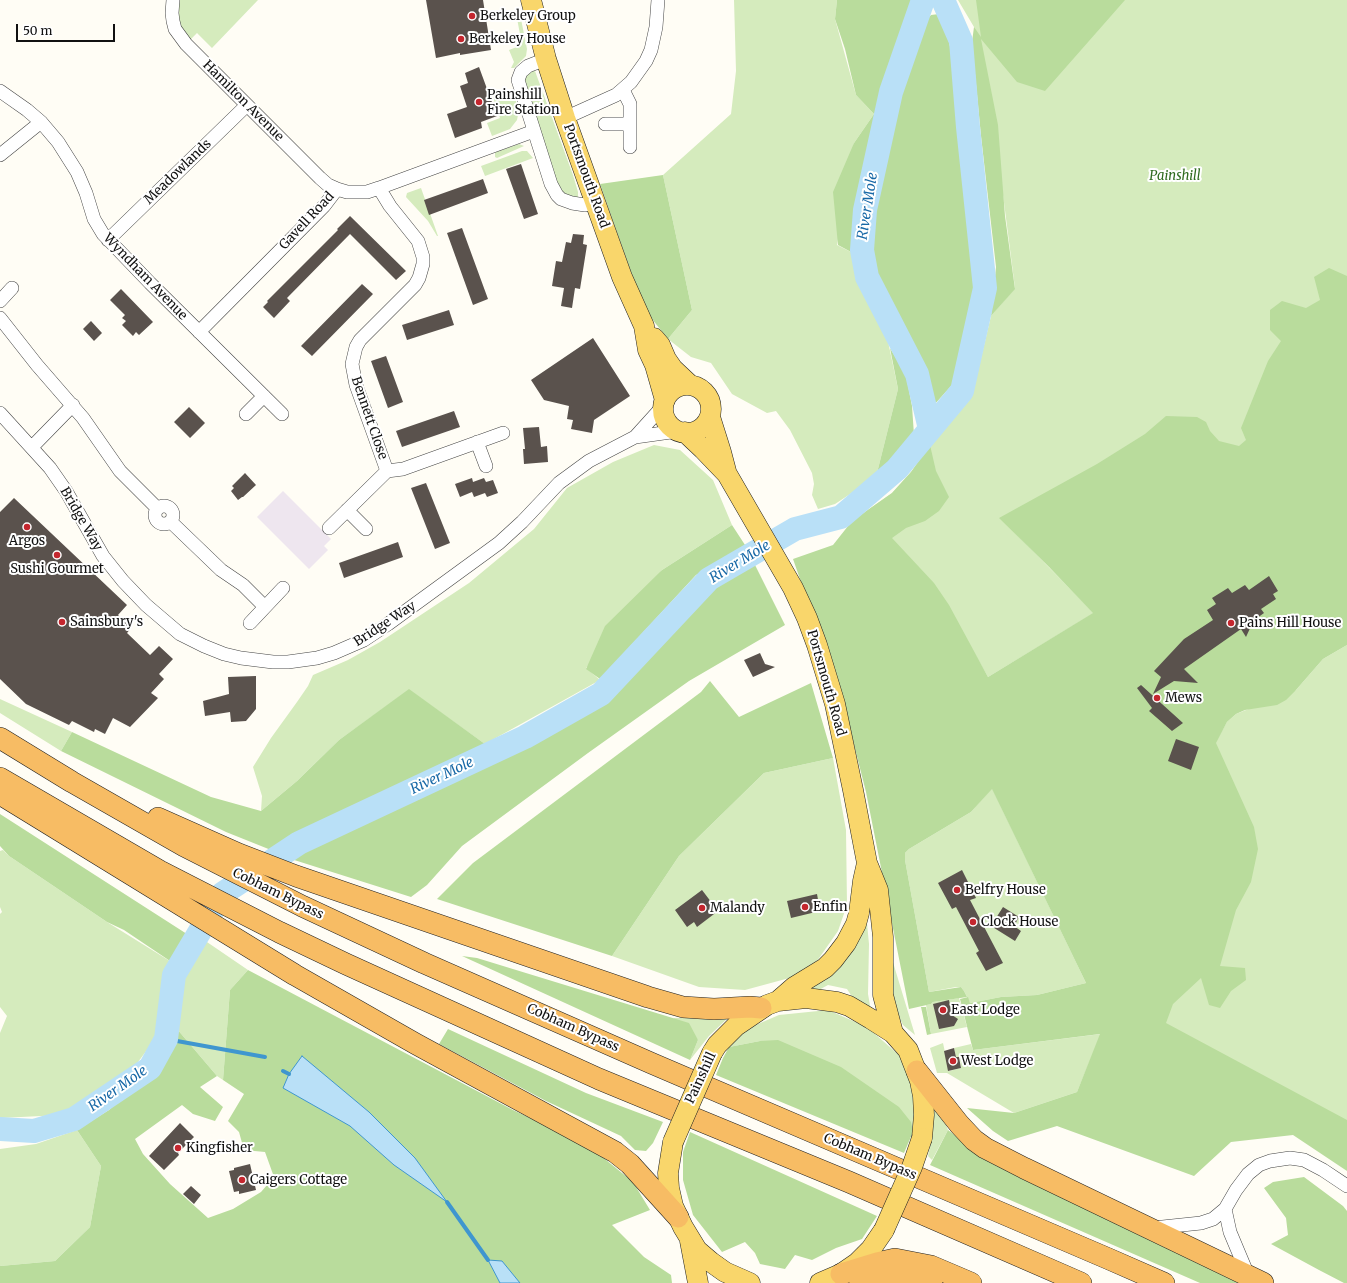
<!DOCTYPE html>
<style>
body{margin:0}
#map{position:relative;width:1347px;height:1283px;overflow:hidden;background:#fffdf5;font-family:Merriweather,serif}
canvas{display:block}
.scale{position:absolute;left:16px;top:24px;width:99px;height:18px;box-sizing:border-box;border:2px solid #111;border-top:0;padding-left:5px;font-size:12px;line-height:14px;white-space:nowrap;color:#111;-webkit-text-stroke:3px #fff;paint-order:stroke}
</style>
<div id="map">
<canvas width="1347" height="1283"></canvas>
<div class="scale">50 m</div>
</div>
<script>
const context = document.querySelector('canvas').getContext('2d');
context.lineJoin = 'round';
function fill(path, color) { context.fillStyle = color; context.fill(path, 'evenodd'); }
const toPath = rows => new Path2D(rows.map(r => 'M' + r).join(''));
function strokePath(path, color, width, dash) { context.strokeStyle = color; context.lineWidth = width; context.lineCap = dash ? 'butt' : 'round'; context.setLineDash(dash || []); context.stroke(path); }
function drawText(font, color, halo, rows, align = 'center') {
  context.font = font + ' Merriweather,serif'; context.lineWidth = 4; context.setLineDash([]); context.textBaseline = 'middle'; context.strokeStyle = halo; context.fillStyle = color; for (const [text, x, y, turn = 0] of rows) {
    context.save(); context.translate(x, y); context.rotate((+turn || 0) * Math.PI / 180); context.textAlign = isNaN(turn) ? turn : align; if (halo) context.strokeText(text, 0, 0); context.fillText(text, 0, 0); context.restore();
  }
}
const industrial = toPath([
 [283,491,331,539,324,546,328,550,309,569,257,517]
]);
const green = toPath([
 [180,0,258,0,212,48,197,33,190,40,180,27,178,20,178,7],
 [734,0,837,0,835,19,856,95,874,114,854,143,837,245,853,253,854,268,885,327,898,389,876,477,835,504,818,509,812,495,814,484,812,473,790,430,776,411,767,413,732,394,711,363,691,357,668,339,692,310,663,175,731,114,736,71],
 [958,0,1347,0,1347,413,1300,427,1014,532,1094,613,988,677,968,642,865,512,892,493,911,472,938,434,972,396,991,316,1015,288,1002,187,974,27],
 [516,13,521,19,527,49,526,56,514,68,511,68,514,62,509,50,522,45],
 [532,71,535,71,573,175,578,192,578,197,576,199,573,199,558,191,524,82,525,75],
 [512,90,519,110,517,120,510,129,492,136,487,123,500,118,493,97],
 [519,144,524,146,497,158,495,157,495,153,496,152],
 [522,151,527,151,533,158,485,176,481,166],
 [421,188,438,236,437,236,428,221,406,197,407,193],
 [654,445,680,450,713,480,732,525,662,570,586,668,600,680,485,744,409,690,339,740,297,781,261,811,262,796,253,767,271,738,297,702,308,686,313,675,348,660,380,642,469,583,534,529,567,488,613,462],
 [1347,645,1347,1141,1141,1022,1215,743,1227,722,1236,714,1296,690,1323,659],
 [0,699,72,732,61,751,0,713],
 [833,758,846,830,847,905,838,931,817,961,793,977,745,990,699,987,612,956,679,856,764,773],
 [992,788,1086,983,1037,995,1001,997,970,1003,964,991,961,987,956,987,929,992,905,860,905,853,909,849,971,812],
 [3,850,9,856,107,922,173,963,164,991,156,1038,132,1070,62,1115,0,1118,0,1033,7,1016,0,1007,0,914,2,912,0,907,0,851],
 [866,913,869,944,868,994,871,1011,856,1003,847,989,828,985,817,991,802,987],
 [204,940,248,970,230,990,223,1080,217,1076,177,1029,180,978],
 [892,959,915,1035,903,1025,896,1011,891,992],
 [959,998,967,1027,931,1034,926,1005,931,1004,933,1002],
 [828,1010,867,1027,899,1055,913,1086,919,1116,913,1132,760,1041,729,1047,744,1030,779,1015],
 [731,1015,709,1036,690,1060,698,1040,673,1018,704,1018],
 [1101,1034,1077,1092,1014,1113,947,1073,937,1073,930,1048,943,1043,949,1071,961,1068,960,1057,956,1057,954,1048,971,1044,973,1050],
 [933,1103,943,1117,948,1130,932,1160,928,1156,933,1132],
 [77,1130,101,1166,90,1227,55,1261,0,1266,0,1149,36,1144]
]);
const forest = toPath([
 [837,0,913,0,864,169,853,253,838,245,833,192,854,143,874,114,856,95,845,49,835,19],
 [976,0,1125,0,1045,91,1017,82,981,39,998,125,1005,216,1015,289,991,316,996,267,981,136,972,42,974,27,981,37],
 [939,14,949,42,959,90,974,297,952,385,934,405,917,350,892,313,874,275,869,244,887,131,905,72,925,22,931,15],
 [663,175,692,310,668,339,644,309,600,184],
 [1329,268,1347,276,1347,645,1323,659,1296,690,1286,700,1277,705,1245,710,1236,714,1227,722,1216,743,1254,827,1258,849,1251,882,1236,910,1220,966,1245,968,1246,980,1231,991,1220,1008,1209,1005,1201,978,1173,1004,1166,1023,1347,1120,1347,1171,1293,1135,1231,1142,1194,1176,1057,1126,1008,1141,993,1131,967,1108,1014,1113,1077,1092,1100,1034,973,1050,960,999,968,997,970,1003,1001,997,1037,995,1086,983,992,789,971,812,909,849,905,853,905,860,929,992,961,987,964,991,967,997,933,1002,931,1004,909,1009,866,792,851,733,838,680,816,616,800,579,793,559,833,545,852,521,892,493,911,472,930,445,936,471,949,497,939,511,925,521,906,528,892,538,934,583,949,605,988,677,1093,613,1049,567,999,518,1097,464,1145,434,1166,416,1197,417,1206,422,1210,431,1219,441,1239,446,1246,440,1241,428,1268,361,1281,341,1270,330,1270,310,1282,301,1306,308,1320,300,1314,277],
 [890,348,906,375,912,406,914,435,912,441,876,477,898,389],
 [732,525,747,548,696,575,600,679,586,669,605,626,662,570],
 [755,565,785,625,689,681,588,753,462,846,427,885,411,897,291,859,305,849,555,732,612,696,714,587],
 [710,681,739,717,811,683,833,758,764,773,679,856,612,956,437,899,473,863,701,692],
 [409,689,485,744,307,829,271,850,226,832,61,751,72,732,211,797,261,811,297,781,339,740],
 [0,814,190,936,173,963,124,930,107,922,9,856,0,846],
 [462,956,477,958,689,1023,698,1040,690,1060],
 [248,970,513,1110,589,1146,633,1182,650,1210,612,1225,644,1257,671,1275,672,1283,0,1283,0,1266,55,1261,90,1227,101,1166,77,1130,109,1110,147,1076,172,1043,177,1029,217,1076,200,1087,223,1107,215,1121,193,1114,182,1105,135,1139,143,1154,170,1184,208,1218,233,1209,261,1192,274,1177,265,1152,244,1150,239,1132,228,1121,244,1094,223,1080,230,990],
 [921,1007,926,1007,931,1034,927,1035],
 [448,1029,586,1093,663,1122,653,1143,646,1151,635,1150,621,1136,546,1101,439,1044],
 [778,1040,841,1067,899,1107,911,1122,913,1132,904,1153,716,1075,723,1058,729,1047,760,1041],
 [948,1130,983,1157,1240,1283,1200,1283,930,1165],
 [690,1132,877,1216,862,1239,836,1248,812,1260,795,1255,785,1269,760,1264,755,1253,745,1242,722,1252,693,1215,683,1180,683,1152],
 [1304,1177,1343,1206,1347,1211,1347,1283,1344,1283,1319,1270,1271,1244,1288,1235,1286,1218,1264,1188,1273,1182]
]);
const water = toPath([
 [302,1056,369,1112,415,1158,447,1202,394,1165,350,1126,283,1088,289,1074,302,1056],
 [488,1260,502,1261,520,1283,500,1283,488,1260]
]);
const stream = toPath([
 [166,1039,265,1057],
 [283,1071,289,1074],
 [447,1202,488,1260]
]);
const river = toPath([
 [923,0,891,92,865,210,862,250,867,277,917,374,930,429],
 [0,1129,34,1131,74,1119,150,1068,166,1039,174,975,222,894,299,843,525,737,601,694,709,579,795,529,841,517,897,469,962,391,985,288,968,127,961,41,943,0]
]);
const building = toPath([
 [426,0,483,0,491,50,460,55,460,53,436,58],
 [479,67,497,116,481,122,482,128,455,138,447,114,467,107,460,86,468,83,465,73],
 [521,164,538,214,524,219,506,169],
 [483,179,488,193,429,215,424,200],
 [350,216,406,271,396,280,350,234,287,298,290,301,274,318,263,307,268,302,267,301,338,230,337,229],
 [462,228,488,299,473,305,447,233],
 [573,234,584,235,583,244,587,245,580,289,575,288,572,308,561,306,564,288,552,286,556,261,562,262,566,242,571,243],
 [362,284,373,294,312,356,301,346],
 [121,289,153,322,139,335,136,332,133,336,122,325,126,321,122,318,125,315,110,300],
 [449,310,454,325,407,340,402,325],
 [91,321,102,333,94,341,83,329],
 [593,338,630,396,594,420,592,433,571,429,573,420,567,419,569,406,544,400,531,380],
 [386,356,403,402,388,408,371,361],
 [189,407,205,423,190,438,174,422],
 [454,411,460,427,402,447,396,431],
 [539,427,541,447,547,446,548,462,524,464,523,449,525,449,523,428],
 [245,473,256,485,243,497,242,497,238,500,231,491,234,488,232,486],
 [472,478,473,482,484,478,486,482,493,480,498,493,487,497,485,493,474,497,472,492,460,497,455,484],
 [426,483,450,543,435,549,411,488],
 [14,498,127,605,118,615,131,628,127,633,150,655,159,646,173,659,159,674,164,679,151,693,158,698,130,727,113,718,105,734,95,729,94,732,72,721,69,725,26,704,0,679,0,512],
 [398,542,403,557,344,578,339,563],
 [1269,576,1278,591,1273,594,1276,599,1261,609,1264,613,1253,621,1252,624,1246,637,1241,629,1184,669,1198,683,1174,681,1153,694,1161,677,1154,671,1184,639,1213,620,1207,610,1216,604,1212,598,1228,588,1232,593,1245,585,1249,590],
 [760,653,765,664,775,667,753,677,744,660],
 [256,676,256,709,246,721,231,722,230,712,205,716,203,701,229,694,228,677],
 [1141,685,1183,723,1172,731,1149,711,1152,708,1137,688],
 [1176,739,1199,747,1191,770,1168,761],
 [962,870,976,898,970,900,1003,963,986,971,976,953,979,951,956,907,952,909,938,883],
 [702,890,718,911,697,927,694,922,687,927,675,910],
 [817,894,820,911,791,918,787,901],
 [1003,907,1019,917,1014,926,1021,931,1015,941,991,926],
 [949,1000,952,1015,958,1019,954,1026,939,1029,933,1004],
 [954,1048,956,1057,959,1057,961,1068,948,1071,944,1051],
 [180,1123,194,1137,178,1153,179,1155,164,1170,149,1156],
 [250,1164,256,1190,239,1194,239,1191,234,1192,229,1171,234,1170,234,1168],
 [191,1186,201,1195,194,1204,183,1194]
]);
const minor = toPath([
 [173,0,172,13,173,21,175,29,186,44,320,178,328,185,337,189],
 [546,59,528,66,521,72,518,80,551,184,557,195,561,199,572,203,585,205,596,202],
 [623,90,630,104,630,147],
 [0,91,27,110,41,122,58,142,77,172,86,193,94,219,103,234,150,283,282,414],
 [565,118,616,95,631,82,646,61,651,50,656,27,658,0],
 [605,124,630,124],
 [0,155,41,122],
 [379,188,390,206,418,241,423,257,423,264,419,278,415,285,360,340,356,347,352,364,356,385,387,471],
 [108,240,247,105],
 [0,301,12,288],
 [0,318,37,365,83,418,120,471,157,508],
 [199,332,324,206,337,189,347,192,367,192,379,188,534,131],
 [0,413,50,468,66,491,103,556,123,581,146,605,180,634,204,646,224,654,241,658,273,662,288,662,317,658,334,653,364,640,388,624,499,543,522,522,559,483,589,461,635,437,678,431],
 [246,414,264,396],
 [635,437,663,406],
 [477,442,486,466],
 [32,447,73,405],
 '155 515a9 9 0 1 1 18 0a9 9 0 1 1-18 0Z',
 [347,510,366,529],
 [171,522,221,570,243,585,265,607],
 [329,528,387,471,403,469,503,433],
 [250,623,283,588],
 [1225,1209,1230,1232,1248,1275],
 [1153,1228,1201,1223,1213,1219,1225,1209,1236,1190,1248,1174,1259,1165,1270,1161,1290,1158,1304,1160,1323,1170,1347,1186]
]);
const primary = toPath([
 [531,0,546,59,565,118,622,277,644,326,648,350,655,365,665,400],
 [654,338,660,345,666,359,673,369,690,385],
 '663 409a24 24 0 1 1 48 0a24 24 0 1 1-48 0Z',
 [710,417,721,452,726,471],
 [685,432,703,449,727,474,793,588,807,618,817,645,835,704,853,790,867,863,878,890,883,937,883,995,893,1033],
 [778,1001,794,987,825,968,833,960,846,943,856,924,859,913,863,881,867,863],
 [712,1053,717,1045,736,1026,767,1005,778,1001,806,998,837,1002,849,1006,871,1019,893,1033,908,1050,920,1081,923,1096,924,1115,922,1138],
 [673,1142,668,1173,669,1188,673,1206,683,1227,697,1250,711,1262,725,1272,750,1283],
 [690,1241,698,1283],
 [820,1283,841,1274,857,1263,871,1249,884,1230]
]);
const trunk = toPath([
 [0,738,72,782,184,846,302,906,424,963,651,1063,1109,1259,1164,1283],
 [0,778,160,871,279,932,346,964,599,1079,849,1182,1081,1283],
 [0,794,295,975,416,1044,615,1152,630,1164,678,1217],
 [158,818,239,854,296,876,648,997,683,1007,714,1009,750,1007,761,1008],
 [917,1071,959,1124,974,1140,985,1148,1024,1168,1263,1283],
 [841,1274,877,1263,895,1259,931,1266,971,1283],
 [860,1283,878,1277,906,1275,927,1278,932,1280]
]);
const primaryBridge = toPath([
 [673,1142,712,1053],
 [884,1230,912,1167,922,1138]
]);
const markers = [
 [472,16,4,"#c4262e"],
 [461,39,4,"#c4262e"],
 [479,102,4,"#c4262e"],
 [27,527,4,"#c4262e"],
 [57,555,4,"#c4262e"],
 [62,622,4,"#c4262e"],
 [1231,623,4,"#c4262e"],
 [1157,698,4,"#c4262e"],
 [957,890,4,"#c4262e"],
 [805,907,4,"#c4262e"],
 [702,908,4,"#c4262e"],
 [973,922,4,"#c4262e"],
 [943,1010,4,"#c4262e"],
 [953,1061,4,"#c4262e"],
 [178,1148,4,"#c4262e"],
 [242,1180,4,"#c4262e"]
];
const poiNames = [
 ["Berkeley Group",480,16],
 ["Berkeley House",469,39],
 ["Painshill",487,95],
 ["Fire Station",487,110],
 ["Argos",27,541,"center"],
 ["Sushi Gourmet",57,569,"center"],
 ["Sainsbury's",70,622],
 ["Pains Hill House",1239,623],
 ["Mews",1165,698],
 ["Belfry House",965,890],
 ["Enfin",813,907],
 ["Malandy",710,908],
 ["Clock House",981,922],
 ["East Lodge",951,1010],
 ["West Lodge",961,1061],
 ["Kingfisher",186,1148],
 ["Caigers Cottage",250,1180]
];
const streetNames = [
 ["Hamilton Avenue",243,101,45],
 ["Meadowlands",178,172,-44],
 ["Portsmouth Road",586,176,70],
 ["Gavell Road",307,221,-47],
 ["Wyndham Avenue",145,277,46],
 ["Bennett Close",369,418,71],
 ["Bridge Way",81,519,60],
 ["Bridge Way",385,624,-33],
 ["Portsmouth Road",826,683,74],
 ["Cobham Bypass",278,894,26],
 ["Cobham Bypass",573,1028,24],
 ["Painshill",701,1078,-65],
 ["Cobham Bypass",870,1157,23]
];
const parkNames = [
 ["Painshill",1175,176]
];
const waterNames = [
 ["River Mole",868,206,-81],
 ["River Mole",740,562,-31],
 ["River Mole",442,776,-25],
 ["River Mole",118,1089,-35]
];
fill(industrial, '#eee6ef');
fill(green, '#d5ebbd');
fill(forest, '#b9dc9c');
fill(water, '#b9e0f7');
strokePath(water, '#3f96cf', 1);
strokePath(stream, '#3f96cf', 4);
strokePath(river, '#b9e0f7', 24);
fill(building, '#5a524d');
strokePath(minor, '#444', 14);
strokePath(primary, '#222', 21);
strokePath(trunk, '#222', 22);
strokePath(minor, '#fff', 13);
strokePath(primary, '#f9d66b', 20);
strokePath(trunk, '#f7bc64', 21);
strokePath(primaryBridge, '#222', 21, []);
strokePath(primaryBridge, '#f9d66b', 20);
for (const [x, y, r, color] of markers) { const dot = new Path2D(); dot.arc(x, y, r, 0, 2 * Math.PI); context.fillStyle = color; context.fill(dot); strokePath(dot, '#fff', 1.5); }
drawText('13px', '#111', '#fff', poiNames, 'left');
drawText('13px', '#111', '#fff', streetNames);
drawText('italic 13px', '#2f6b1f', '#fff', parkNames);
drawText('italic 14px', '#1768a6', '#fff', waterNames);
</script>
